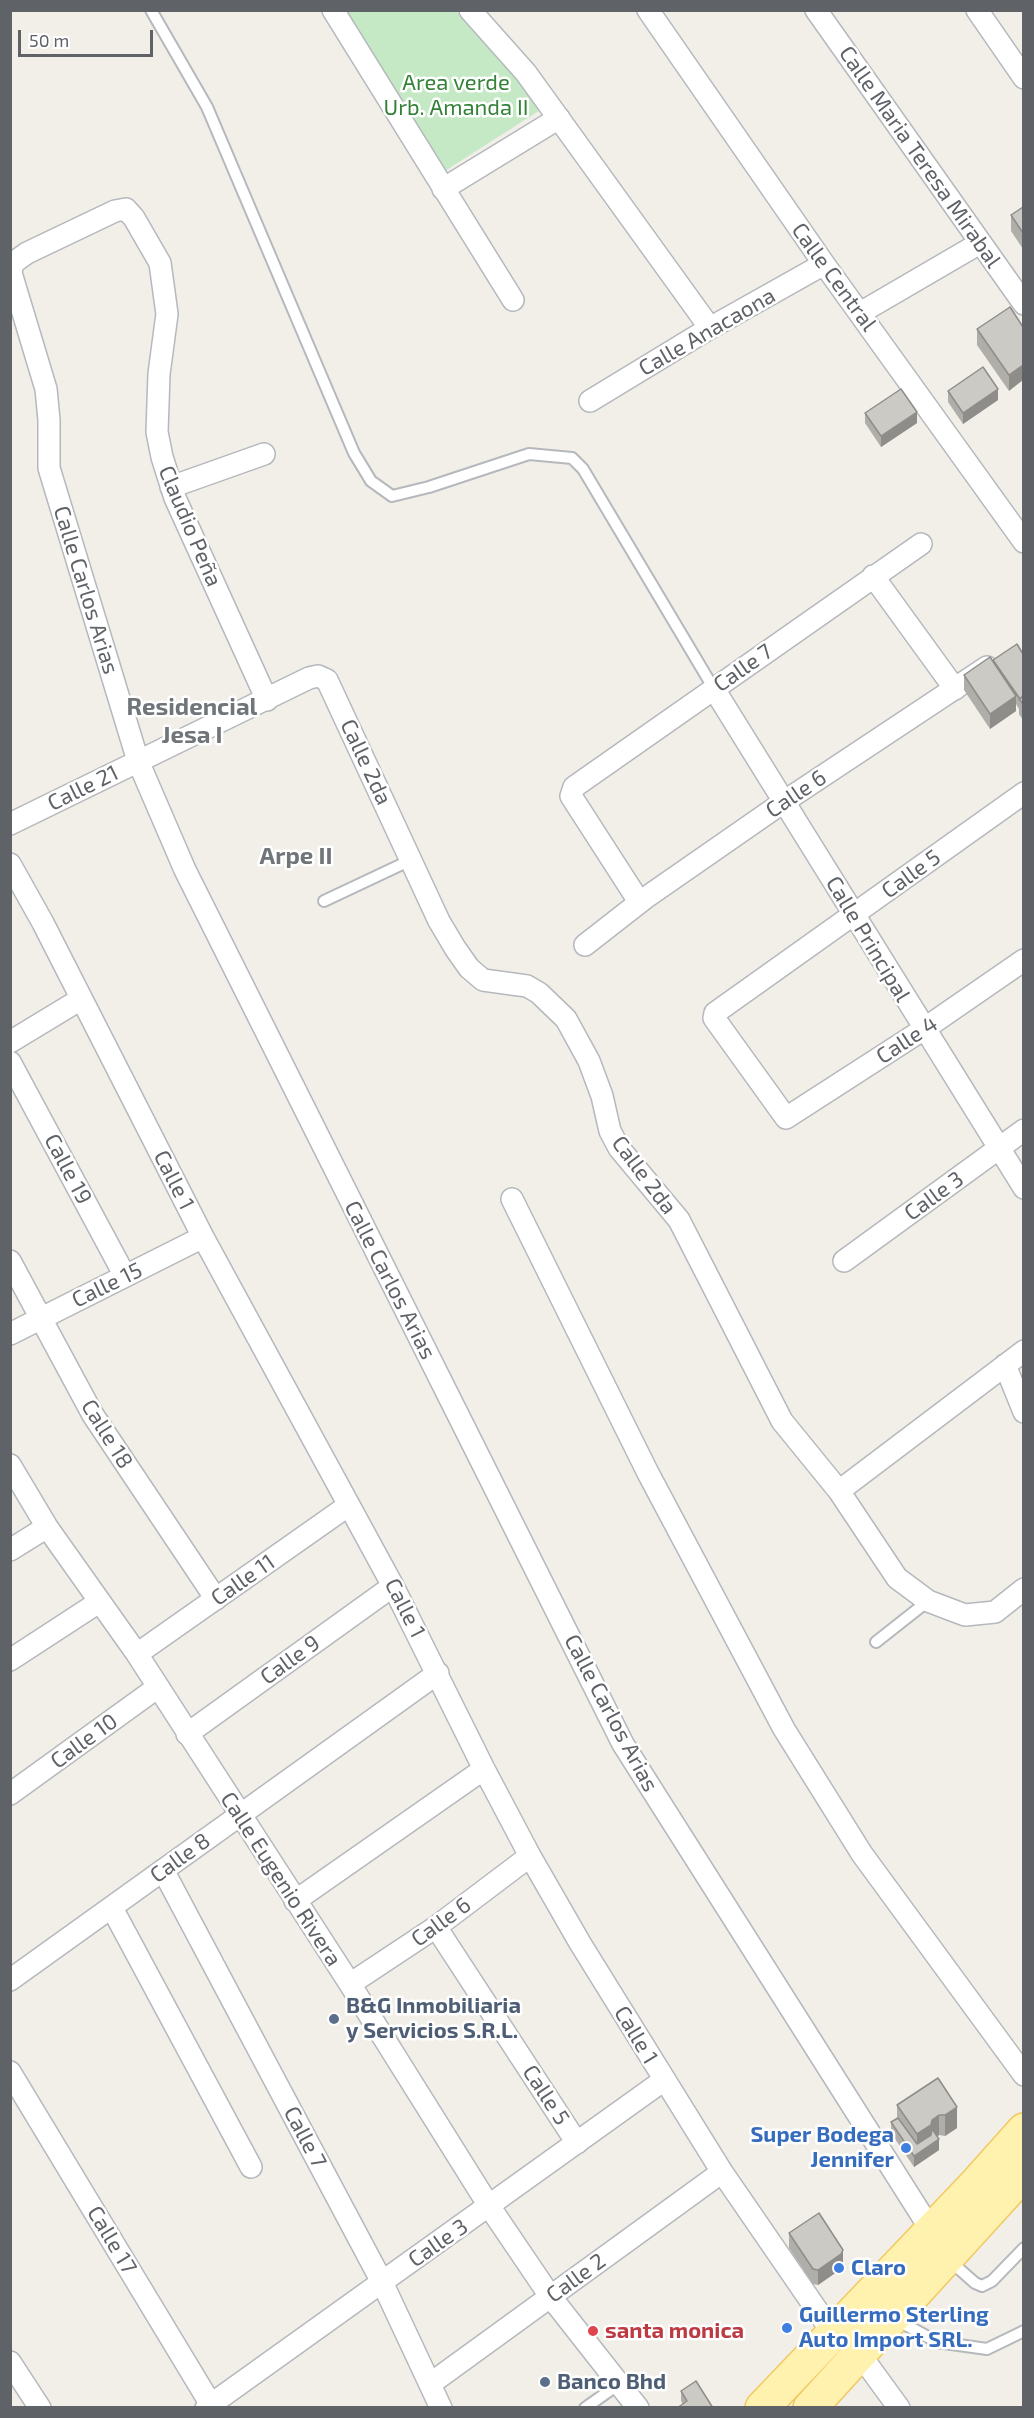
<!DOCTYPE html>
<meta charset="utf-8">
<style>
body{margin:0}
#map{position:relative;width:1034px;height:2418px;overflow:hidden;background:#f1efe8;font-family:"Exo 2",sans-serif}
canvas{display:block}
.frame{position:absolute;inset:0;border:12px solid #5f6368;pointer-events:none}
.scale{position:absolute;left:18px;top:30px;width:135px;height:27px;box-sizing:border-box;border:3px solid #5f6368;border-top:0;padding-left:8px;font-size:18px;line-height:21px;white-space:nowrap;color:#5f6368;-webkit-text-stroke:4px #fff;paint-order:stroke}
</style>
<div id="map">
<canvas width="1034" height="2418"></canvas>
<div class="frame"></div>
<div class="scale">50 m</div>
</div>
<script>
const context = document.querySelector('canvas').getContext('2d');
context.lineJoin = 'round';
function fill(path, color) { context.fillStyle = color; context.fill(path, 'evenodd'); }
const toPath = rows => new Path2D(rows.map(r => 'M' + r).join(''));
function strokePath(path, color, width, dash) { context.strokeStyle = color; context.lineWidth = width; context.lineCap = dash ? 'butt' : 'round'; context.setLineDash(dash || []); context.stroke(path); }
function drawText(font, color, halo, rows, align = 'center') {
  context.font = font + ' "Exo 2",sans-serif'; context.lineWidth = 5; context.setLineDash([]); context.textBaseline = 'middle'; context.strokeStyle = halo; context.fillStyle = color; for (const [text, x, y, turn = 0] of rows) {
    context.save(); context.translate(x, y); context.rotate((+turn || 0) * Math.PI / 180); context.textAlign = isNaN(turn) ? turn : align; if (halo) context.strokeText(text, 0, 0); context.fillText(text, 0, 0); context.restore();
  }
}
const green = toPath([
 [340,11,456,11,545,107,437,176]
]);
const service = toPath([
 [151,10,207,107,354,453,371,481,392,496,429,487,529,454,572,458,583,469,714,689],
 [324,901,411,860],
 [876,1642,928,1601],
 [949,2260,975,2283,982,2286,992,2281,1024,2248],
 [895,2319,937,2342,987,2349,1024,2331],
 [585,2408,619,2384]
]);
const minor = toPath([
 [333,10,513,300],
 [470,10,526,73,710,328],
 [648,10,824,264,1024,542],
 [816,10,1024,304],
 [977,10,1024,78],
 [443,189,559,118],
 [860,313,980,243],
 [590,401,710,328,824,264],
 [171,487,264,454],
 [921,544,574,787,571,796,638,900,641,901,785,801,987,667],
 [873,576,955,689],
 [714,689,1024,1188],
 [267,700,175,498,162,457,157,432,159,374,167,314,160,263,134,218,126,209,115,211,27,253,13,263,11,273,46,389,49,420,49,468,138,761,185,870,623,1744,931,2230],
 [1024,793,715,1013,714,1018,786,1118,924,1029,1024,960],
 [10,824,309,678,318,676,327,680,439,921,455,948,469,968,483,980,527,986,539,993,566,1019,589,1061,602,1096,610,1131,619,1148,679,1220,782,1421,839,1491,897,1578,928,1601,965,1615,995,1612,1024,1589],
 [10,864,43,923,203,1237,393,1586,484,1769,530,1856,580,1943,722,2172,832,2332],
 [585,945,644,899],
 [10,1042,81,999],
 [10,1062,125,1276],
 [512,1199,648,1473,784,1729,862,1854,1024,2075],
 [10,1261,93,1415,216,1599],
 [844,1261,1024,1130],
 [10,1334,203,1237],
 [1005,1365,1024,1412],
 [10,1465,47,1527,137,1654,350,1984,489,2206,550,2296,638,2408],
 [839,1491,1024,1351],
 [10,1550,47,1527],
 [137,1654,349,1505],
 [10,1660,99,1602],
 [187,1734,393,1586],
 [10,1794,158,1687],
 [163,1870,382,2282,441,2408],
 [295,1901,484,1769],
 [112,1908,251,2167],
 [436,1927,577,2143],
 [10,1980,438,1673],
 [350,1984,436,1927,530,1856],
 [10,2072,213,2408],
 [859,2353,899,2408],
 [10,2362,40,2408],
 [430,2384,722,2172],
 [206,2408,664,2080]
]);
const primary = toPath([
 [762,2408,974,2186,1024,2130],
 [810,2408,1024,2173]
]);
const wall = toPath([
 [1023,207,1023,249,1011,231,1011,215],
 [1010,307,1009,391,977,345,977,329],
 [948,391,998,400,963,424,948,402],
 [865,413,917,423,881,447,865,423],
 [1023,654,1023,720,1019,714,1019,709,1016,704,1016,711,990,729,964,690,964,675,993,663,993,660],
 [938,2078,957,2128,945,2136,939,2135,937,2137,939,2150,914,2167,891,2133,891,2122,897,2118,897,2105],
 [789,2233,843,2265,841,2269,818,2285,813,2284,789,2248],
 [681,2391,713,2407,683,2404,681,2401]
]);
const shadedWall = toPath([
 [1023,365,1023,380,1009,391,1009,375],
 [998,389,998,400,963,424,963,413],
 [917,412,917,423,881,447,881,436],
 [1016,696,1016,711,990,729,990,714],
 [957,2107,957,2128,945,2136,945,2115],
 [939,2115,939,2135,932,2140,939,2139,939,2150,914,2167,914,2156,917,2154,917,2134,932,2120],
 [843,2250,843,2265,841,2269,818,2285,818,2270]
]);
const building = toPath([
 [1023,207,1023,233,1011,215,1023,207],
 [1010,307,1023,327,1023,365,1009,375,977,329,1010,307],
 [983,367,998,389,963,413,948,391,983,367],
 [901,389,917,412,881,436,865,413,901,389],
 [1017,644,1023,654,1023,696,1020,699,993,660,1017,644],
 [990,657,1016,696,990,714,964,675,990,657],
 [1023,696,1023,704,1019,699,1023,696],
 [938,2078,957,2107,945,2115,939,2115,932,2120,931,2125,917,2134,897,2105,938,2078],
 [898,2118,917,2144,931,2135,932,2129,939,2139,914,2156,891,2122,898,2118],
 [819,2213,843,2250,841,2254,818,2270,813,2269,789,2233,819,2213],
 [696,2381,713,2408,677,2408,687,2401,681,2391,696,2381]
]);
const markers = [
 [334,2019,6,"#5c6f8a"],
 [906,2148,6,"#3f7fe0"],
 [839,2268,6,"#3f7fe0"],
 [787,2328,6,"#3f7fe0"],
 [593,2331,6,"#e0444e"],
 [545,2382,6,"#5c6f8a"]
];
const parkNames = [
 ["Area verde",456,83],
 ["Urb. Amanda II",456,108]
];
const streetNames = [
 ["Calle Maria Teresa Mirabal",920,157,55],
 ["Calle Central",834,277,54],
 ["Calle Anacaona",707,332,-30],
 ["Claudio Peña",190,526,67],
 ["Calle Carlos Arias",86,590,73],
 ["Calle 7",743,668,-35],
 ["Calle 2da",366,762,65],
 ["Calle 21",83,788,-26],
 ["Calle 6",796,794,-34],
 ["Calle 5",911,874,-36],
 ["Calle Principal",868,939,59],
 ["Calle 4",907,1040,-33],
 ["Calle 19",68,1169,62],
 ["Calle 2da",644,1175,53],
 ["Calle 1",174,1180,63],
 ["Calle 3",934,1196,-36],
 ["Calle Carlos Arias",390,1280,63],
 ["Calle 15",107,1285,-26],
 ["Calle 18",107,1434,58],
 ["Calle 11",243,1580,-35],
 ["Calle 1",405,1608,63],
 ["Calle 9",290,1660,-36],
 ["Calle Carlos Arias",611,1713,62],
 ["Calle 10",84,1741,-36],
 ["Calle 8",180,1858,-36],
 ["Calle Eugenio Rivera",281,1879,57],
 ["Calle 6",441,1922,-36],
 ["Calle 1",636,2035,59],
 ["Calle 5",546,2095,57],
 ["Calle 7",305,2137,62],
 ["Calle 17",112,2240,59],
 ["Calle 3",438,2243,-35],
 ["Calle 2",576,2278,-36]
];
const serviceNames = [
 ["B&G Inmobiliaria",346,2006],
 ["y Servicios S.R.L.",346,2031],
 ["Banco Bhd",557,2382]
];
const shopNames = [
 ["Super Bodega",894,2135,"right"],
 ["Jennifer",894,2160,"right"],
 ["Claro",851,2268],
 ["Guillermo Sterling",799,2315],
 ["Auto Import SRL.",799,2340]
];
const healthNames = [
 ["santa monica",605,2331]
];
const neighbourhoodNames = [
 ["Residencial",192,707],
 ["Jesa I",192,735],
 ["Arpe II",296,856]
];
fill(green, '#c5e8c5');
strokePath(service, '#b5b8bc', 14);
strokePath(minor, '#b5b8bc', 24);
strokePath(primary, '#f2c960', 36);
strokePath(service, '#fff', 10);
strokePath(minor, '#fff', 21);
strokePath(primary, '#fff2af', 33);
fill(wall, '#afaea9');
fill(shadedWall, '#8f8d8a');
fill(building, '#cccac5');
strokePath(building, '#8f8d8a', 1.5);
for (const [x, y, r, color] of markers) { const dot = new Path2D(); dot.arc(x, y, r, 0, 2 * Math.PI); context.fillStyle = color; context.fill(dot); strokePath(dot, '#fff', 2); }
drawText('22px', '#348238', '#fff', parkNames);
drawText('22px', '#5f6368', '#fff', streetNames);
drawText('bold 22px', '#4e5e75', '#fff', serviceNames, 'left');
drawText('bold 22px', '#366cbe', '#fff', shopNames, 'left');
drawText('bold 22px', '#be3a42', '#fff', healthNames, 'left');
drawText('bold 24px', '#70757a', '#fff', neighbourhoodNames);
</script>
